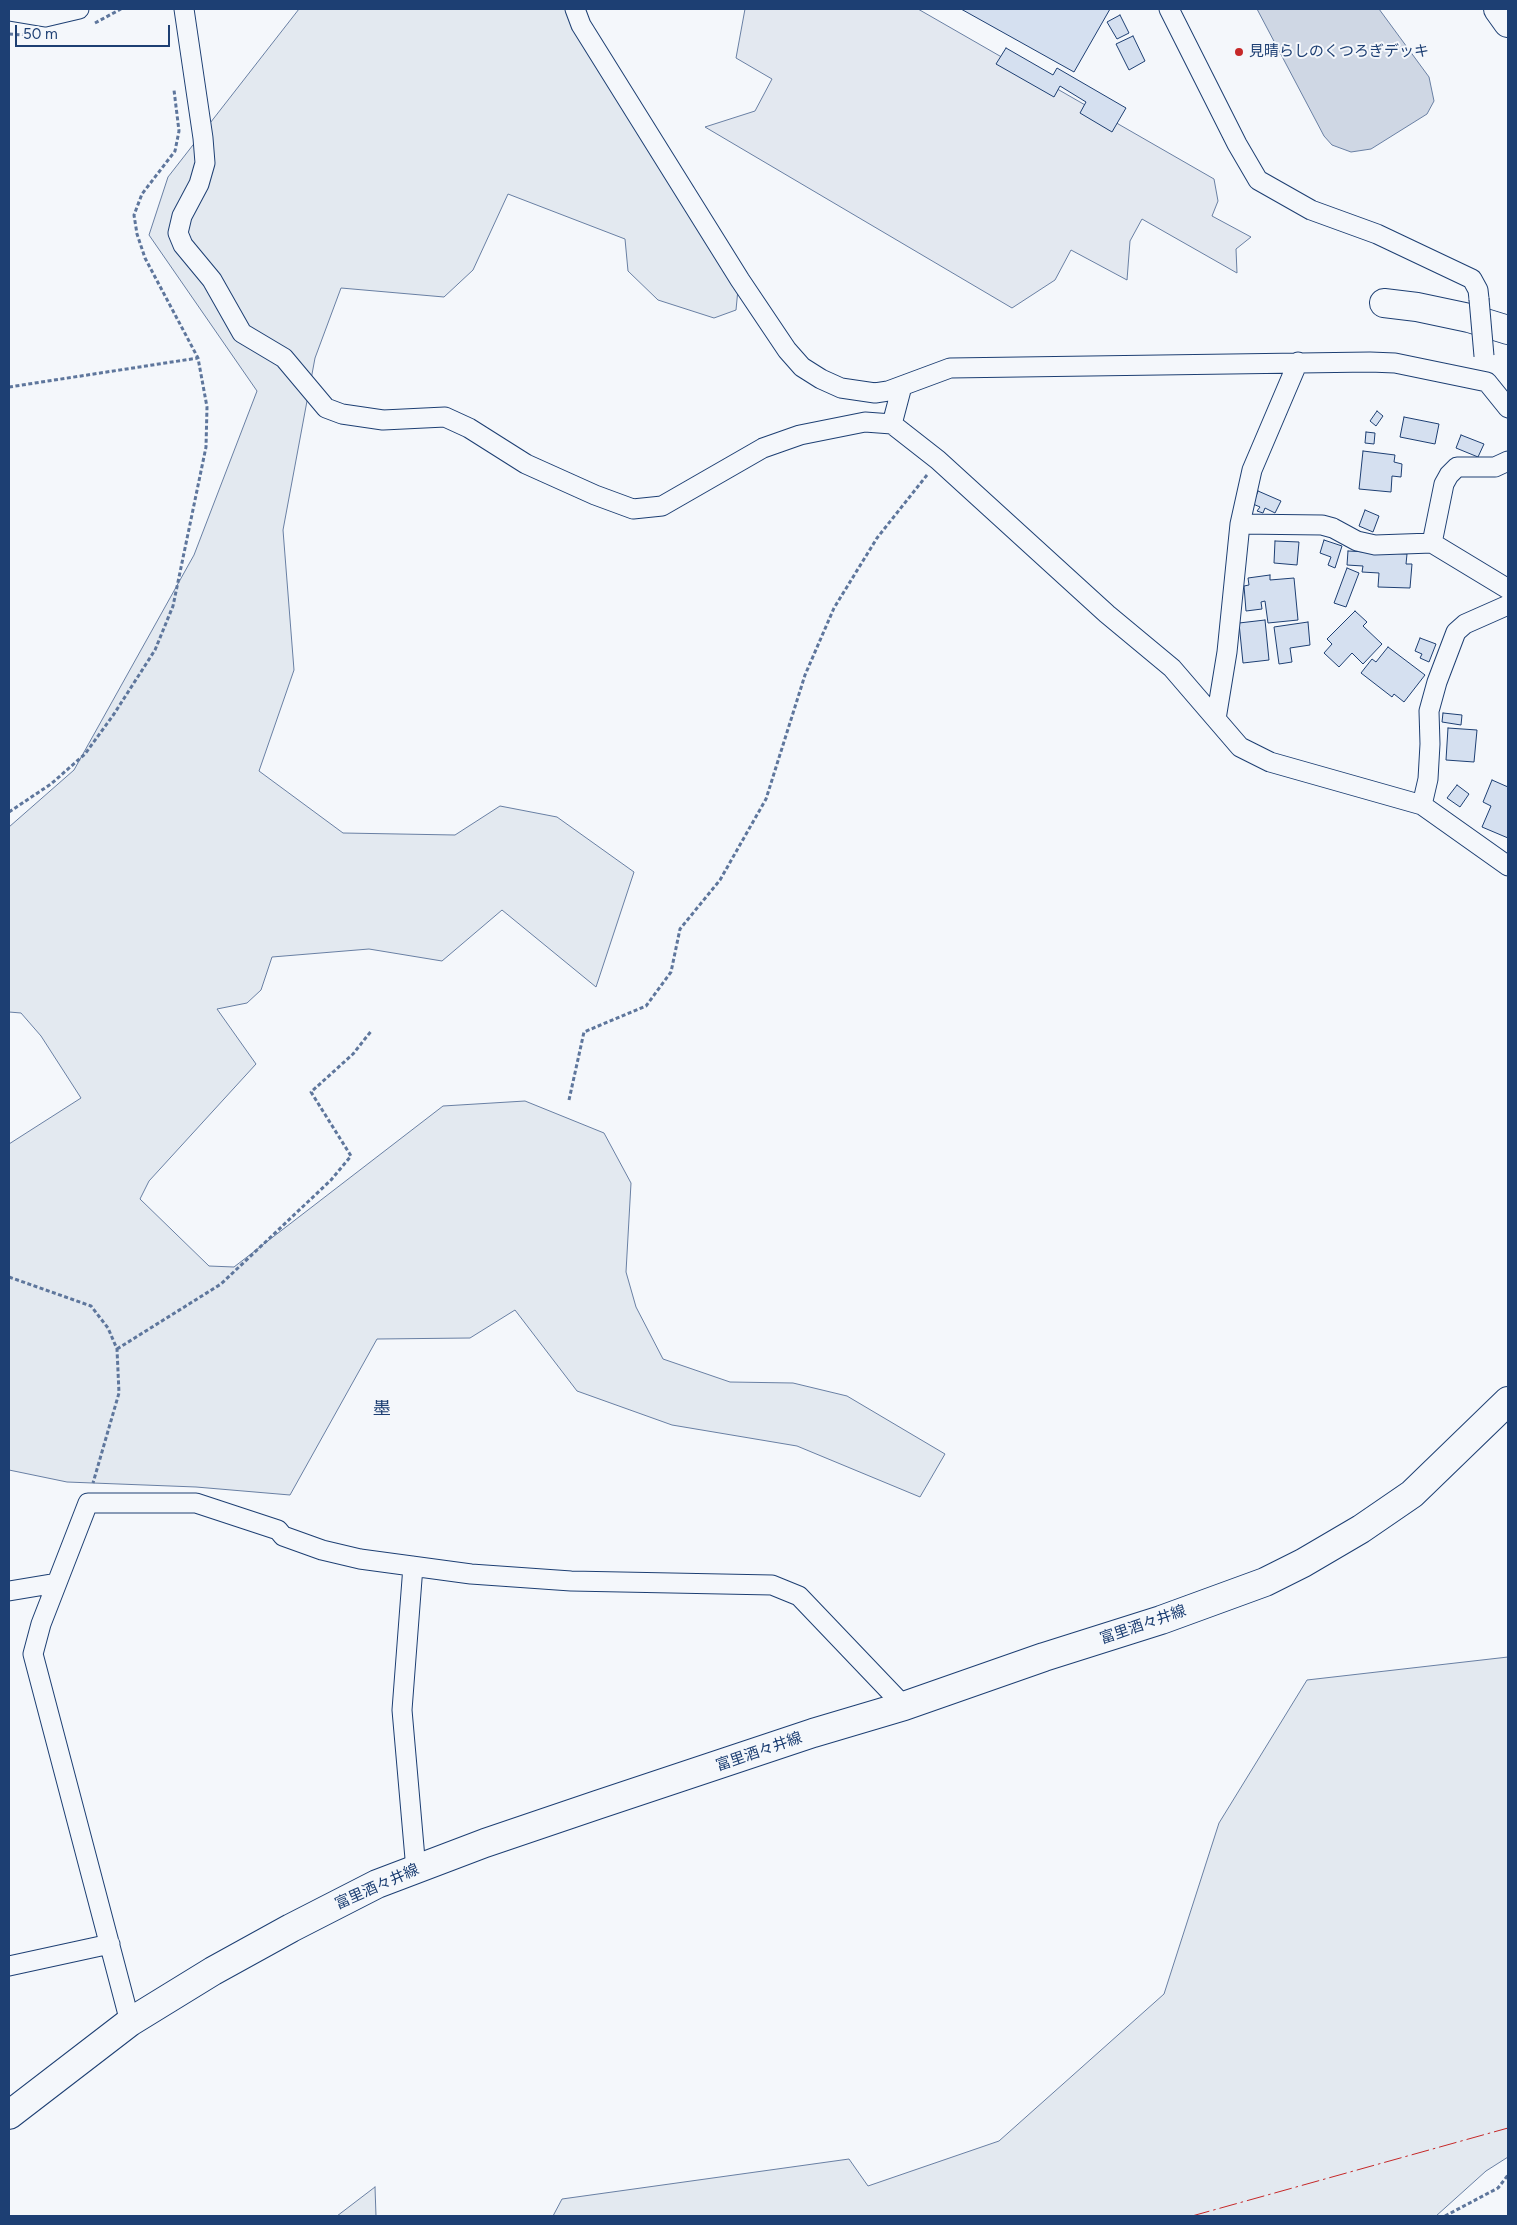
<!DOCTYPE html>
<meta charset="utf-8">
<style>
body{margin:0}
#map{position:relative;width:1517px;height:2225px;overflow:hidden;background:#f4f7fb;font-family:Figtree,sans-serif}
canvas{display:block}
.frame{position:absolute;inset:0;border:10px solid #1d3f73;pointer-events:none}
.scale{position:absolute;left:15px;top:25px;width:155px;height:22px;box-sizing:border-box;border:2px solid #1d3f73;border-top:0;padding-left:6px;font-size:15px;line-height:18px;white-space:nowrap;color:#1d3f73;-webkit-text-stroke:4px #f4f7fb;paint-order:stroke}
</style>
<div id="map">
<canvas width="1517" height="2225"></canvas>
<div class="frame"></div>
<div class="scale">50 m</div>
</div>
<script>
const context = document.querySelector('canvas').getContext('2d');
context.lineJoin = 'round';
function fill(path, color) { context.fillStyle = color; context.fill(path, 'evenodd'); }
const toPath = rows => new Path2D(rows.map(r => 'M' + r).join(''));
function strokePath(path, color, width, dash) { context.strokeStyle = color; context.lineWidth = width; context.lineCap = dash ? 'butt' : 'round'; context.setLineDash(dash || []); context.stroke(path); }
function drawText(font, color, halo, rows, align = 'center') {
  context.font = font + ' Figtree,"Noto Sans JP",sans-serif'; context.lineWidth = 4; context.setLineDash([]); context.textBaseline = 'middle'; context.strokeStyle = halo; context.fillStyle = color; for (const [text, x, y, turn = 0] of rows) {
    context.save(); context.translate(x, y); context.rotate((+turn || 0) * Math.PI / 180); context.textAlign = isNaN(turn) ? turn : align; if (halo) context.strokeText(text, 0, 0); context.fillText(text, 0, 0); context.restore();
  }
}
const green = toPath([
 [299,9,567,9,738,289,736,310,714,318,658,300,628,271,625,239,508,194,473,270,444,297,341,288,315,358,283,530,294,670,259,771,343,833,455,835,500,806,557,817,634,872,596,987,502,910,442,961,369,949,272,957,261,990,247,1003,217,1009,256,1064,149,1181,140,1199,209,1266,234,1267,443,1106,525,1101,604,1133,631,1183,626,1272,636,1307,663,1359,730,1382,793,1383,847,1396,945,1454,920,1497,797,1446,672,1425,577,1391,515,1310,470,1338,377,1339,290,1495,196,1487,67,1482,9,1470,9,1144,81,1098,41,1036,21,1013,9,1012,9,827,74,770,194,555,257,391,149,235,168,177,299,9],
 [1508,1657,1508,2157,1486,2171,1436,2216,553,2216,562,2199,849,2159,868,2186,999,2141,1164,1994,1219,1823,1307,1680,1508,1657],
 [375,2187,376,2216,337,2216,375,2187]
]);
const parking = toPath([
 [745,9,918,9,1214,179,1218,201,1212,216,1251,237,1236,249,1237,273,1142,219,1130,241,1127,280,1071,250,1055,280,1012,308,705,127,755,111,772,79,736,58,745,9]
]);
const water = toPath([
 [1257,9,1379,9,1429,77,1434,101,1427,114,1371,149,1351,152,1332,145,1324,136,1257,9]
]);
const building = toPath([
 [961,9,1110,9,1074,72,961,9],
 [1120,15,1129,33,1117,39,1107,22,1120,15],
 [1133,36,1145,61,1129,70,1116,44,1133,36],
 [1006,48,1053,75,1057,68,1126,108,1112,132,1080,113,1086,102,1060,86,1054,97,996,64,1006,48],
 [1377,411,1383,416,1376,426,1370,421,1377,411],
 [1404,417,1439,424,1435,444,1400,437,1404,417],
 [1366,432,1375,433,1374,444,1365,443,1366,432],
 [1461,435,1484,444,1478,457,1456,448,1461,435],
 [1363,451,1395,455,1394,462,1402,464,1401,477,1392,476,1391,492,1359,489,1363,451],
 [1258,491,1281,501,1275,513,1265,508,1263,513,1257,511,1260,507,1253,504,1258,491],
 [1365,510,1379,516,1373,532,1359,526,1365,510],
 [1324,540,1342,546,1335,568,1328,565,1331,557,1320,553,1324,540],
 [1275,541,1299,542,1297,565,1274,563,1275,541],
 [1348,551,1407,554,1406,564,1412,564,1410,588,1378,587,1379,573,1362,572,1363,566,1347,565,1348,551],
 [1347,568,1359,573,1346,607,1334,603,1347,568],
 [1270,575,1270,580,1294,578,1298,620,1268,623,1265,601,1261,602,1262,609,1246,611,1244,586,1249,585,1248,578,1270,575],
 [1355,611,1367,622,1363,626,1382,644,1363,664,1352,653,1339,667,1324,653,1332,644,1327,639,1355,611],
 [1265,620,1269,660,1243,663,1239,623,1265,620],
 [1308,622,1310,645,1290,648,1292,662,1279,664,1274,627,1308,622],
 [1420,638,1436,644,1429,662,1420,658,1422,654,1415,651,1420,638],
 [1388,647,1425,675,1404,702,1394,694,1392,697,1361,673,1372,659,1376,662,1388,647],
 [1443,713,1462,715,1461,725,1442,722,1443,713],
 [1448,728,1477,730,1474,762,1446,760,1448,728],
 [1492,780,1508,787,1508,838,1482,827,1491,806,1483,802,1492,780],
 [1457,785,1469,794,1460,807,1447,798,1457,785]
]);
const path = toPath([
 [95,23,121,9],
 [9,34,24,35],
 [9,387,198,358],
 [9,812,51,784,85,754,114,714,155,650,173,606,206,447,207,407,198,358,145,258,137,234,134,215,142,194,175,151,179,131,174,90],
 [569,1100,584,1032,646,1006,671,972,680,929,720,880,766,799,805,675,834,608,877,538,927,475],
 [9,1277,91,1306,108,1328,117,1349,119,1393,93,1483],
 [117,1349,221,1284,331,1180,351,1156,311,1092,353,1054,372,1030],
 [1445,2216,1498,2188,1508,2175]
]);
const minor = toPath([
 [184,9,203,138,205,163,199,184,182,216,178,233,183,245,212,280,242,333,284,358,326,408,342,414,383,420,445,417,469,428,526,464,595,495,633,509,662,506,763,448,800,435,865,422,892,424,938,460,1107,614,1172,668,1240,747,1270,762,1422,805,1508,866],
 [575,9,581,25,740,280,787,350,802,367,821,379,841,388,875,393,888,391,950,368,1370,362,1395,363,1487,382,1508,408],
 [1169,9,1237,144,1258,180,1311,210,1377,234,1472,279,1478,290,1479,299],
 [9,11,45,17,79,9],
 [892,424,902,386],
 [1240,524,1322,525,1333,528,1357,541,1375,545,1432,543,1508,589],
 [1432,543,1444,484,1449,475,1457,467,1495,467,1508,461],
 [1216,719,1227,652,1240,524,1252,470,1298,362],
 [1422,805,1428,779,1430,744,1429,711,1437,682,1456,632,1465,624,1508,605],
 [413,1566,402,1710,416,1870],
 [9,1591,57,1583],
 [9,1966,110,1944],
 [130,2022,33,1654,41,1624,88,1503,196,1503,278,1530,283,1536,322,1550,360,1559,471,1574,571,1581,772,1585,799,1596,904,1706]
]);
const primary = toPath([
 [9,2115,130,2022,213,1971,291,1928,377,1884,485,1843,597,1805,813,1733,904,1706,1044,1657,1161,1620,1265,1582,1303,1563,1361,1529,1412,1494,1508,1401]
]);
const motorway = toPath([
 [1498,9,1508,23],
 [1384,303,1417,307,1469,318,1508,330]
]);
const minorBridge = toPath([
 [1479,299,1484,356]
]);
const power = toPath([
 [1192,2216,1508,2128]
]);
const markers = [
 [1239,52,5,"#c62828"]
];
const poiNames = [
 ["見晴らしのくつろぎデッキ",1249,52]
];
const streetNames = [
 ["富里酒々井線",1143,1625,-19],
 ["富里酒々井線",759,1752,-19],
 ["富里酒々井線",377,1887,-24]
];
const quarterNames = [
 ["墨",382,1409]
];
fill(green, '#e3e9f0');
strokePath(green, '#687fa3', 1);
fill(parking, '#e3e8f0');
strokePath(parking, '#687fa3', 1);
fill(water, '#cfd7e4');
strokePath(water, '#687fa3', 1);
fill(building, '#d5e0f0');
strokePath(building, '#1d3f73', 1);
strokePath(minor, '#1d3f73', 21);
strokePath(primary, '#1d3f73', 30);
strokePath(motorway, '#1d3f73', 30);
strokePath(path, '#5e769c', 3, [4, 2.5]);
strokePath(minor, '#f4f7fb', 19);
strokePath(primary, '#f4f7fb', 28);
strokePath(motorway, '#f4f7fb', 28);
strokePath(minorBridge, '#1d3f73', 21, []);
strokePath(minorBridge, '#f4f7fb', 19);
strokePath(power, '#c62828', 1, [18, 4, 2.5, 4]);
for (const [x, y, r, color] of markers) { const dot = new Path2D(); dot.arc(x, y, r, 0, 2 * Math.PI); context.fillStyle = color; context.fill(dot); strokePath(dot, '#f4f7fb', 2); }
drawText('15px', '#1d3f73', '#f4f7fb', poiNames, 'left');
drawText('15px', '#1d3f73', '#f4f7fb', streetNames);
drawText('18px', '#1d3f73', '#f4f7fb', quarterNames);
</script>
